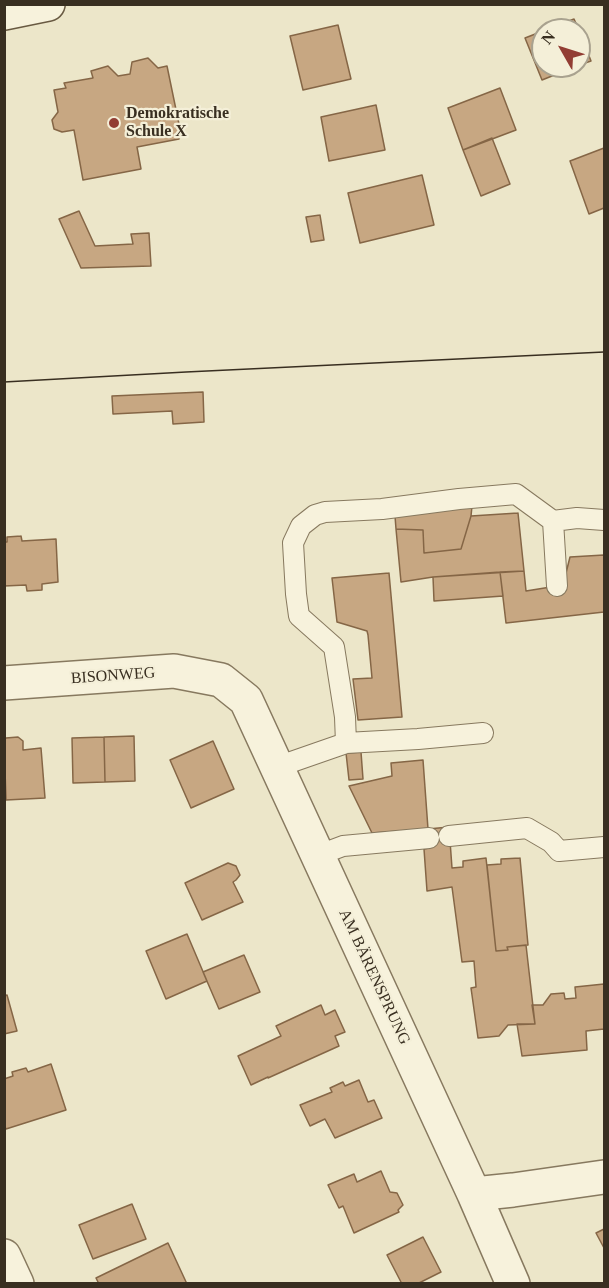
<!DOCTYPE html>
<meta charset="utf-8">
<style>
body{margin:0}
#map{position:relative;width:609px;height:1288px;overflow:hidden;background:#ece6c9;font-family:"Times New Roman",serif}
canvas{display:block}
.frame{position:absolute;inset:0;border:6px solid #392f21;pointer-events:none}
.north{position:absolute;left:531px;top:18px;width:60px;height:60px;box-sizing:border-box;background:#f4efd8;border:2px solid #a9a28f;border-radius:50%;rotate:309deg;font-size:16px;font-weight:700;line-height:24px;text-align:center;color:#392f21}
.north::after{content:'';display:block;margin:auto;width:21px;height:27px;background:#923d33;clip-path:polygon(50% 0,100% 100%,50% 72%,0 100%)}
</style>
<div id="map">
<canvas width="609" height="1288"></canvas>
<div class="frame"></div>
<div class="north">N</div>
</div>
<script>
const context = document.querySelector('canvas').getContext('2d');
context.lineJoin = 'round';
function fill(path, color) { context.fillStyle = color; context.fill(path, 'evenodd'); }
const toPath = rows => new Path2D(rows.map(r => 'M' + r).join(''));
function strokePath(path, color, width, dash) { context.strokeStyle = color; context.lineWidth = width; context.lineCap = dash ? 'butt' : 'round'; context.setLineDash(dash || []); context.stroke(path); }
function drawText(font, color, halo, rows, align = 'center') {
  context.font = font + ' "Times New Roman",serif'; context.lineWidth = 4.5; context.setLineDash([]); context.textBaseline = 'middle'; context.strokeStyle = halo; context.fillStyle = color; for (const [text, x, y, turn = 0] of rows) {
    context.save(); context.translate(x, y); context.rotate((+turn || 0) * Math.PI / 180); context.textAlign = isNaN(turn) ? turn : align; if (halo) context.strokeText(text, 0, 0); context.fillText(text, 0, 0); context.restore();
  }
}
const building = toPath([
 [574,19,579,30,545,30,574,19],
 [338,25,351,79,303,90,290,36,338,25],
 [579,30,591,61,579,65,579,30],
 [543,31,543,66,577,66,542,80,525,38,543,31],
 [148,58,158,68,167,66,180,129,178,130,179,139,137,147,141,169,83,180,74,130,62,132,54,129,52,120,58,112,54,90,66,88,64,83,93,78,91,71,108,66,118,76,130,74,132,62,148,58],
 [500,88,516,130,463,150,448,108,500,88],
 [376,105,385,150,329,161,321,117,376,105],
 [492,138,510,184,481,196,463,150,492,138],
 [604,148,604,208,589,214,570,161,604,148],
 [422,175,434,225,360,243,348,193,422,175],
 [79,211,95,246,133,244,131,234,149,233,151,266,81,268,59,219,79,211],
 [320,215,324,240,311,242,306,217,320,215],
 [203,392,204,422,173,424,172,411,113,414,112,396,203,392],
 [472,506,471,516,461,549,424,553,423,530,396,529,395,516,472,506],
 [518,513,524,571,433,577,401,582,396,529,423,530,424,553,461,549,471,516,518,513],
 [21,536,22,541,56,539,58,582,42,584,42,590,27,591,26,585,4,586,4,542,7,542,7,537,21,536],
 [604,555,604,612,506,623,500,572,524,571,526,591,563,585,570,557,604,555],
 [500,572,503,596,434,601,433,577,500,572],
 [389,573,402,717,358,720,353,679,372,678,368,635,367,631,337,622,332,578,389,573],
 [134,736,135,781,105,782,104,737,134,736],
 [18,737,23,741,23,750,41,748,45,798,6,800,4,740,6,738,18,737],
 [104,737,105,782,73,783,72,738,104,737],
 [213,741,234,789,191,808,170,760,213,741],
 [361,752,363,779,349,780,346,753,361,752],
 [423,760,428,829,372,833,349,786,392,776,391,763,423,760],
 [449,827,452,868,463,867,463,861,486,858,496,951,508,950,507,947,526,945,535,1024,508,1025,499,1036,478,1038,471,988,476,987,474,961,462,962,452,887,427,891,424,849,429,848,428,829,449,827],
 [520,858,528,945,507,947,508,950,496,951,487,865,501,864,501,859,520,858],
 [228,863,236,866,240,875,236,880,233,882,243,902,202,920,185,883,228,863],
 [187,934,207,981,166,999,146,951,187,934],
 [244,955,260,992,219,1009,203,972,244,955],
 [604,984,604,1034,604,1029,586,1031,587,1050,522,1056,517,1024,535,1024,532,1005,543,1005,551,994,564,993,565,999,576,998,575,987,604,984],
 [7,995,17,1031,4,1034,4,996,7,995],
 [321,1005,325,1015,335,1010,345,1032,335,1036,339,1046,268,1078,268,1077,251,1085,238,1056,281,1036,276,1026,321,1005],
 [51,1064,66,1110,6,1129,4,1124,4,1079,13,1076,12,1072,26,1068,28,1072,51,1064],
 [359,1080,368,1102,374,1100,382,1118,335,1138,325,1119,310,1126,300,1105,332,1092,330,1088,343,1082,345,1086,359,1080],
 [381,1171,390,1192,397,1193,403,1205,398,1210,399,1212,354,1233,343,1206,339,1208,328,1185,354,1174,357,1182,381,1171],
 [132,1204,146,1239,93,1259,79,1225,132,1204],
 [604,1229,604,1248,596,1233,604,1229],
 [423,1237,441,1272,417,1284,402,1284,387,1255,423,1237],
 [168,1243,187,1284,99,1284,96,1278,168,1243]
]);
const lane = toPath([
 [557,586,553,521,577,518,604,520],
 [346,743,345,717,334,647,299,616,296,594,293,543,301,526,315,515,325,512,382,509,459,499,516,494,553,521],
 [277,767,346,743,418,739,483,733],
 [449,836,527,828,551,842,559,851,604,847],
 [319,855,343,846,429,838]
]);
const street = toPath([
 [4,683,174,671,221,680,246,700,474,1194,513,1284],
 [474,1194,513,1190,604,1177],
 [4,1256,17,1284]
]);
const secondary = toPath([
 [4,13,48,4]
]);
const tram = toPath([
 [4,382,186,372,604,352]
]);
const markers = [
 [114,123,6,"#923d33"]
];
const poiNames = [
 ["Demokratische",126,114],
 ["Schule X",126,132]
];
const streetNames = [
 ["BISONWEG",113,676,-4],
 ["AM BÄRENSPRUNG",374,977,65]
];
fill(building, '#c7a782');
strokePath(building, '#856646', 1.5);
strokePath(lane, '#87795f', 22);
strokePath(street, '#87795f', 36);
strokePath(secondary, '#695a42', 36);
strokePath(lane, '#f7f2dc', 20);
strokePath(street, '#f7f2dc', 33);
strokePath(secondary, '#f7f2dc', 33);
strokePath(tram, '#392f21', 1.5);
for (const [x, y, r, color] of markers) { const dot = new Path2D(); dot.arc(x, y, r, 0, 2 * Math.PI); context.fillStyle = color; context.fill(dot); strokePath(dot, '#f4efd8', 2); }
drawText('bold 16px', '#392f21', '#f4efd8', poiNames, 'left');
drawText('16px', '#392f21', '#f4efd8', streetNames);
</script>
